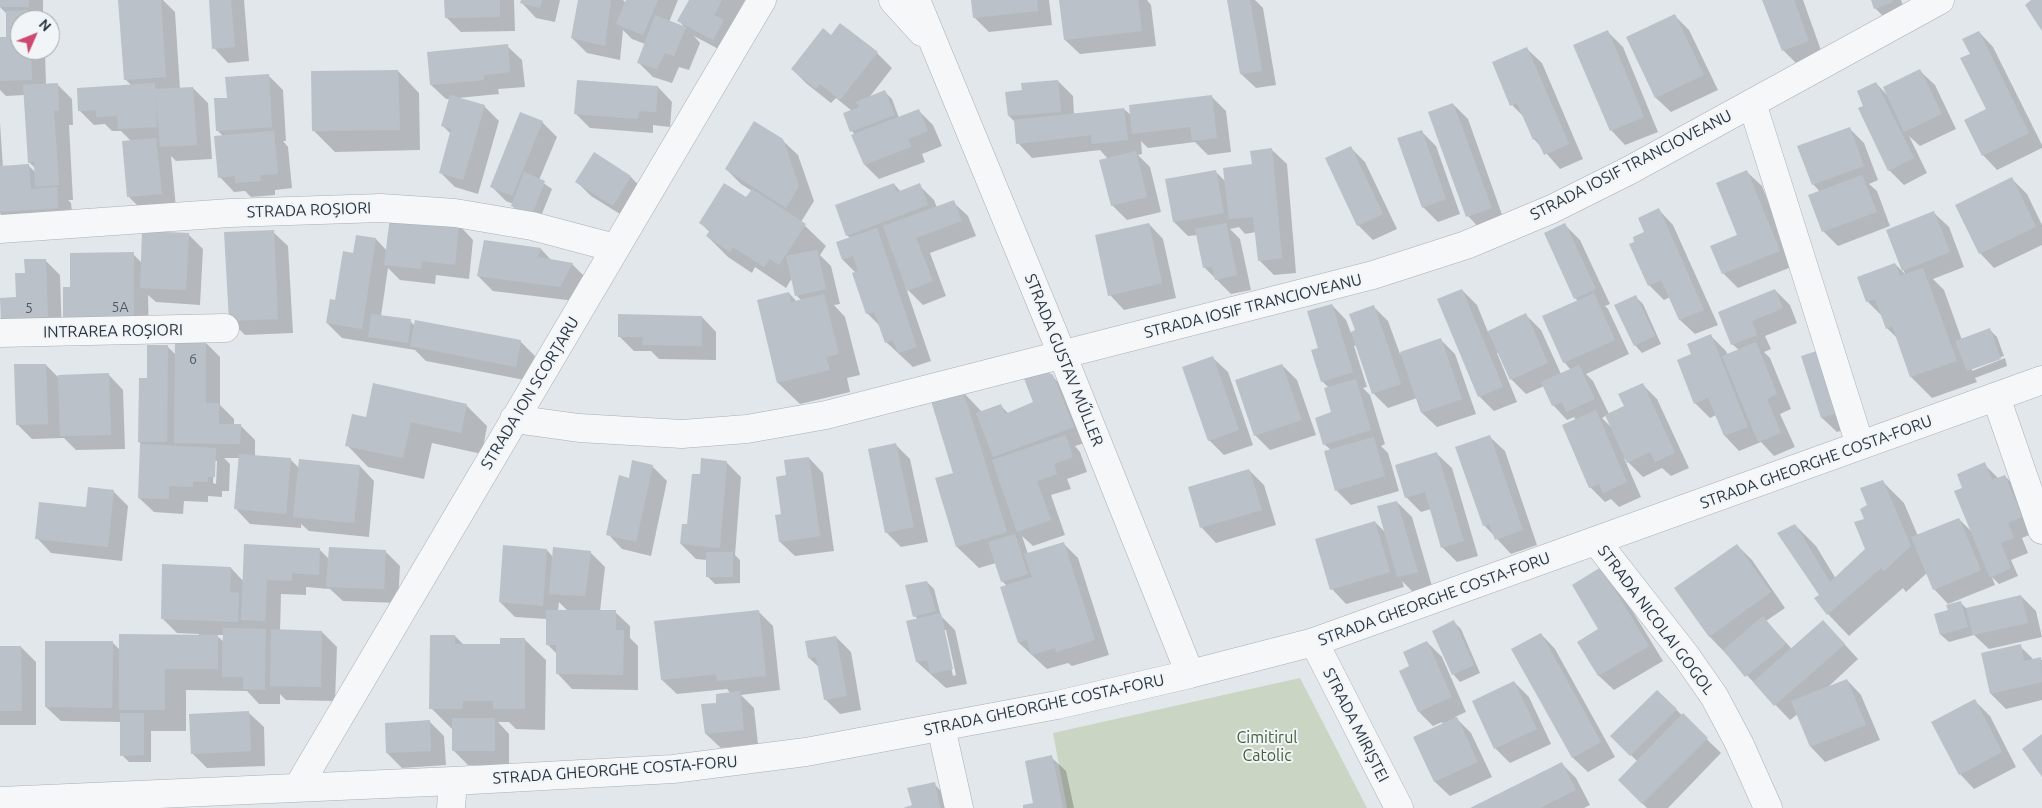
<!DOCTYPE html>
<meta charset="utf-8">
<style>
body{margin:0}
#map{position:relative;width:2042px;height:808px;overflow:hidden;background:#e2e7eb;font-family:Ubuntu,sans-serif}
canvas{display:block}
.north{position:absolute;left:10px;top:10px;width:50px;height:50px;box-sizing:border-box;background:#f2f5f8;border:1px solid #a2a9b0;border-radius:50%;rotate:46deg;font-size:14px;font-weight:700;line-height:20px;text-align:center;color:#2a3743}
.north::after{content:'';display:block;margin:auto;width:18px;height:22px;background:#ce496f;clip-path:polygon(50% 0,100% 100%,50% 72%,0 100%)}
</style>
<div id="map">
<canvas width="2042" height="808"></canvas>
<div class="north">N</div>
</div>
<script>
const context = document.querySelector('canvas').getContext('2d');
context.lineJoin = 'round';
function fill(path, color) { context.fillStyle = color; context.fill(path, 'evenodd'); }
const toPath = rows => new Path2D(rows.map(r => 'M' + r).join(''));
function strokePath(path, color, width, dash) { context.strokeStyle = color; context.lineWidth = width; context.lineCap = dash ? 'butt' : 'round'; context.setLineDash(dash || []); context.stroke(path); }
function drawText(font, color, halo, rows, align = 'center') {
  context.font = font + ' Ubuntu,sans-serif'; context.lineWidth = 4; context.setLineDash([]); context.textBaseline = 'middle'; context.strokeStyle = halo; context.fillStyle = color; for (const [text, x, y, turn = 0] of rows) {
    context.save(); context.translate(x, y); context.rotate((+turn || 0) * Math.PI / 180); context.textAlign = isNaN(turn) ? turn : align; if (halo) context.strokeText(text, 0, 0); context.fillText(text, 0, 0); context.restore();
  }
}
const green = toPath([
 [1300,678,1367,808,1067,808,1053,733]
]);
const shadow = toPath([
 [0,0,43,0,43,20,20,20,20,50,45,50,46,85,57,84,72,99,73,125,69,125,73,200,68,200,71,203,73,222,14,227,0,213,0,122,3,168,29,166,35,172,35,168,29,162,25,95,6,96,0,90,0,39,8,38,7,14,0,7],
 [119,0,163,0,175,12,180,89,193,88,208,103,212,159,176,161,171,156,176,208,143,211,129,197,131,141,121,131,112,131,105,124,94,125,79,110,132,86,125,79],
 [210,0,244,0,249,61,228,63,214,48],
 [446,0,514,0,515,31,461,32,446,17],
 [522,0,560,0,555,22,536,18,522,3],
 [579,0,623,0,626,3,627,0,678,0,669,22,686,29,679,21,690,0,745,0,730,28,728,54,694,36,700,43,689,70,679,67,672,83,653,77,638,62,645,44,632,39,623,30,620,60,587,53,572,38],
 [972,0,1049,0,1052,25,989,32,974,17],
 [1060,0,1147,0,1151,5,1156,46,1080,54,1065,40],
 [1228,0,1255,0,1263,8,1276,85,1256,88,1241,74],
 [1764,0,1803,0,1823,56,1798,65,1783,50],
 [1872,0,1901,0,1907,16,1890,23,1875,8],
 [1674,15,1689,30,1718,90,1671,112,1656,98,1627,38],
 [840,24,877,53,892,68,868,99,885,92,892,99,899,118,918,110,933,125,942,146,922,154,925,162,879,179,865,165,855,135,852,131,852,111,836,98,831,103,807,84,792,69,831,36],
 [1608,32,1623,47,1658,132,1625,145,1611,130],
 [1979,32,1993,47,2042,145,2042,148,1997,170,1983,155,1987,109,1971,54],
 [507,46,522,60,525,87,498,89,499,94,458,98,484,106,499,121,478,194,455,187,440,172,451,134,442,125,450,99,446,99,431,85],
 [1527,49,1542,63,1583,159,1560,169,1534,139,1525,118,1512,105],
 [398,71,419,93,420,150,335,152,313,130],
 [1920,71,1935,85,1956,129,1920,146,1909,136,1927,173,1904,185,1889,170,1865,106,1876,83,1887,95],
 [268,75,283,90,286,141,283,141,288,147,292,188,275,190,275,195,251,197,245,191,234,192,220,177,224,137,217,130,228,99],
 [1058,81,1073,96,1074,114,1124,109,1132,116,1211,96,1226,111,1231,152,1208,155,1195,142,1148,148,1141,141,1142,154,1138,155,1150,167,1161,212,1127,220,1112,205,1108,159,1100,150,1032,158,1018,143,1015,122,1009,116,1023,92],
 [658,87,672,102,670,127,653,125,653,133,590,128,575,113],
 [1453,104,1468,119,1505,223,1482,231,1468,216],
 [542,122,557,137,539,180,552,189,539,221,520,213,512,206,513,204,506,201,491,186],
 [1849,128,1864,143,1878,180,1869,184,1877,191,1890,226,1838,246,1823,231,1820,192,1813,184],
 [1421,131,1436,146,1460,214,1438,222,1423,207],
 [782,140,798,155,814,201,801,222,826,246,820,255,831,266,840,304,834,305,845,317,860,375,847,378,850,392,800,404,778,383,759,301,789,293,797,302,802,301,797,296,792,278,786,288,755,267,752,273,728,257,707,236,710,232,700,223,747,199,752,191,741,184,726,169],
 [1350,147,1365,162,1397,229,1373,240,1358,225],
 [1272,150,1287,164,1296,273,1274,275,1259,260,1256,232,1245,234,1239,227,1230,229,1240,239,1251,290,1231,294,1205,268,1198,235,1188,236,1174,222,1216,172,1226,182,1253,165],
 [594,154,631,177,645,192,628,219,591,196,577,182],
 [1747,172,1762,186,1794,266,1738,288,1723,273,1739,236],
 [2012,179,2027,194,2042,225,2042,245,1994,268,1980,253],
 [894,184,901,192,919,185,934,200,937,208,953,202,968,216,976,236,930,253,946,296,923,305,906,288,931,361,913,367,886,342,881,327,867,313,856,273,843,260,850,238,847,235],
 [1659,210,1673,225,1718,325,1695,334,1680,320,1670,297,1664,300,1649,285,1636,243,1645,233],
 [1934,213,1949,227,1964,267,1933,279,1944,290,1962,340,1989,329,1997,337,2004,356,1972,368,1972,371,2005,358,2007,366,1975,378,1977,382,1932,398,1911,377,1898,339,1887,328,1883,317,1867,301,1895,264,1905,274,1888,230],
 [1149,224,1163,239,1176,298,1124,310,1110,295],
 [459,225,473,240,469,279,436,275,435,284,400,280,388,268,381,316,410,321,415,326,520,341,535,356,530,381,426,361,415,350,342,338,327,323,355,255,376,239,387,251],
 [1565,225,1580,240,1610,304,1605,306,1608,309,1629,354,1586,374,1593,381,1609,414,1625,406,1642,384,1657,399,1689,468,1671,476,1662,468,1643,477,1624,458,1641,497,1619,507,1611,499,1605,502,1590,487,1576,420,1574,417,1567,420,1553,405,1544,386,1526,394,1511,379,1499,353,1497,353,1517,402,1494,411,1479,396,1462,290,1477,305,1488,332,1526,315,1541,330,1561,374,1571,370,1564,362,1578,301,1575,298],
 [1607,415,1612,428,1602,418],
 [273,232,288,246,293,333,245,335,230,320],
 [188,234,203,249,200,305,156,302,148,295,149,337,72,288,133,254,142,263],
 [485,241,541,249,552,261,572,264,587,279,575,301,493,291,478,276],
 [45,260,60,275,62,338,17,298],
 [1775,290,1790,305,1797,323,1765,336,1771,349,1764,352,1770,358,1791,409,1780,414,1795,447,1774,456,1761,442,1739,451,1725,436,1716,415,1710,418,1695,403,1693,354,1711,336,1726,351,1728,355,1739,350,1732,344],
 [1636,297,1643,304,1661,344,1642,353,1635,345],
 [1332,305,1346,320,1351,333,1356,331,1374,307,1388,321,1400,354,1440,339,1455,354,1476,414,1437,427,1422,413,1417,398,1388,408,1373,393,1357,345,1354,346,1367,387,1363,388,1370,395,1385,444,1381,446,1388,453,1399,491,1351,505,1336,490,1331,450,1324,444,1333,413,1329,388,1322,381,1320,349],
 [702,317,716,332,716,360,659,359,651,351,634,351,619,336],
 [205,342,220,357,220,405,234,419,234,425,240,425,255,440,255,456,290,459,299,468,360,466,374,481,369,537,309,531,301,524,301,528,250,524,236,509,239,458,224,458,230,464,229,491,222,491,222,497,208,496,208,502,184,501,183,514,154,512,139,498,143,446,139,442,148,379,168,347,176,355],
 [214,461,217,461,216,484,213,483],
 [1803,357,1854,427,1837,432,1822,418],
 [1213,358,1228,372,1253,445,1224,455,1209,440],
 [46,365,59,378,109,375,123,390,125,449,76,450,64,438,32,439,17,424],
 [1282,365,1297,380,1316,435,1270,450,1255,435],
 [1052,376,1067,391,1088,442,1075,446,1080,452,1087,472,1067,479,1071,489,1051,495,1065,535,1033,546,1022,536,1028,554,1063,543,1078,558,1109,655,1072,666,1068,663,1047,669,1019,643,1007,586,1002,581,996,563,979,568,957,547,936,479,955,473,963,392,982,412,1000,405,1009,414,1035,403],
 [466,405,487,426,482,454,432,443,424,479,368,467,347,445,367,418],
 [1490,437,1505,451,1537,545,1511,554,1484,525],
 [896,445,910,459,928,542,901,547,886,532],
 [1437,454,1452,468,1478,556,1457,562,1442,547,1431,509,1421,512,1406,497],
 [809,458,823,473,834,551,795,556,780,542,787,476],
 [726,462,741,477,735,555,740,560,740,583,715,584,707,576,707,560,696,559,681,544,689,526,701,475],
 [1984,464,1999,479,2005,476,2019,491,2036,532,2022,538,2028,553,2011,560,2018,576,1999,584,1992,577,1995,585,1948,604,1934,589,1927,573,1906,592,1903,588,1849,636,1828,614,1815,599,1821,595,1795,525,1816,546,1836,579,1867,549,1865,520,1869,506,1883,482,1904,503,1918,536,1959,519,1973,533,1964,488],
 [652,466,667,481,651,556,622,549,608,534,630,479],
 [1249,470,1264,485,1276,525,1216,543,1202,528,1190,487],
 [113,491,128,506,122,561,51,553,37,538],
 [1397,502,1412,517,1432,586,1413,592,1402,581,1404,587,1346,604,1332,589,1375,522,1386,533],
 [1737,545,1752,560,1785,608,1766,621,1792,649,1837,636,1858,659,1827,688,1847,680,1861,695,1880,740,1825,762,1811,747,1798,714,1790,720,1709,636],
 [319,549,329,559,385,551,400,566,398,603,343,601,330,589,306,587,306,595,281,594,280,631,322,632,337,647,335,701,286,700,280,694,280,704,259,704,247,691,186,690,186,731,151,731,151,762,129,762,122,755,121,722,61,721,46,707,112,642,121,651,199,636,199,634,177,633,162,618,231,568,244,582],
 [216,635,224,635,224,642],
 [547,550,553,557,590,552,605,567,600,611,615,612,630,626,630,638,638,646,638,690,572,689,558,674,558,655,547,644,547,619,515,617,500,602],
 [559,602,568,611,558,611],
 [1601,569,1616,584,1663,661,1614,690,1599,676,1579,642,1600,629],
 [927,582,934,589,941,616,955,630,967,684,946,688,917,662,918,620,915,616],
 [943,630,946,630,956,675,953,676],
 [2021,596,2036,611,2042,637,1989,649,1974,635,1949,642,1941,635,1936,615,1950,611,1961,603,1967,609],
 [758,611,773,626,780,690,741,695,754,708,758,744,721,748,706,734,718,704,731,694,727,689,677,694,662,680],
 [1454,622,1461,629,1480,673,1460,682,1453,674],
 [1541,634,1555,649,1615,757,1588,772,1573,758,1513,649],
 [455,636,464,645,501,645,524,639,546,660,545,730,516,729,509,722,498,722,509,734,509,765,468,765,453,750,453,730,431,708],
 [836,637,851,652,861,710,840,714,825,699,820,668,809,658],
 [1427,642,1442,657,1466,712,1455,717,1471,733,1492,777,1450,796,1435,782,1415,737,1443,725,1442,722,1433,726,1419,712,1411,667],
 [2020,646,2034,660,2042,660,2042,700,2006,709,1991,694,1983,654],
 [0,647,21,647,36,662,36,725,0,725],
 [1514,682,1529,697,1551,744,1510,763,1495,748,1473,702],
 [1657,691,1721,753,1668,808,1647,808,1619,780,1638,762,1612,736],
 [1975,701,1990,716,2016,767,1974,789,1960,774],
 [249,713,264,727,265,766,207,768,192,753],
 [429,721,444,736,446,765,402,768,387,753],
 [1051,757,1066,771,1074,808,1024,808,1035,804],
 [1562,764,1576,778,1590,805,1584,808,1473,808],
 [934,784,949,799,951,808,907,808,913,806]
]);
const building = toPath([
 [0,0,29,0,29,7,0,7],
 [118,0,161,0,166,77,124,80],
 [209,0,231,0,235,47,212,49],
 [444,0,500,0,500,17,445,18],
 [521,0,542,0,540,8,520,3],
 [578,0,611,0,605,46,571,38],
 [626,0,658,0,643,35,616,24],
 [689,0,722,0,714,15,724,20,713,40,677,21],
 [971,0,1037,0,1038,11,973,18],
 [1059,0,1138,0,1142,31,1064,40],
 [1227,0,1250,0,1262,71,1240,74],
 [1762,0,1794,0,1809,41,1782,51],
 [1871,0,1892,0,1893,2,1874,9],
 [2031,0,2042,0,2042,31,2025,5],
 [30,10,30,20,20,20,20,50,31,50,32,80,0,81,0,37,6,37,6,11],
 [1675,14,1704,75,1655,98,1626,37],
 [655,15,686,27,674,56,665,53,657,69,637,63],
 [840,23,878,52,840,100,820,84,816,89,791,69,823,28,831,35],
 [1608,30,1644,117,1610,131,1573,45],
 [1979,31,2029,133,1982,156,1964,120,1986,109,1960,58,1970,54,1962,39],
 [508,44,510,72,484,75,484,80,430,85,427,52],
 [1527,47,1569,144,1544,155,1536,138,1533,140,1517,103,1510,106,1492,62],
 [1920,69,1942,114,1904,132,1883,87],
 [398,70,400,130,312,131,311,71],
 [269,74,272,127,216,131,214,98,227,98,225,77],
 [577,80,658,86,656,112,639,111,638,119,574,114],
 [1058,80,1061,112,1008,116,1005,92,1022,90,1021,83],
 [1876,82,1914,158,1888,171,1858,108,1863,106,1857,91],
 [58,83,59,110,54,111,59,185,35,187,34,162,28,163,23,85],
 [155,83,155,89,193,87,197,145,160,147,156,95,157,127,118,129,117,116,96,117,96,110,78,111,77,88],
 [885,90,895,115,850,132,843,113,859,107,856,102],
 [450,95,485,105,463,180,439,173,451,129,441,126],
 [1212,95,1217,138,1192,141,1190,127,1132,134,1129,105],
 [1453,103,1492,208,1466,217,1428,112],
 [1124,108,1128,140,1092,144,1091,135,1016,144,1014,120],
 [919,109,928,131,908,139,911,147,864,165,851,135],
 [520,112,543,121,512,196,490,187],
 [754,121,783,139,799,186,786,208,725,169],
 [1850,127,1864,166,1812,185,1797,146],
 [1422,130,1446,199,1422,208,1397,138],
 [274,131,278,174,260,175,261,181,235,183,235,176,218,178,214,136],
 [156,138,162,194,127,197,122,141],
 [1351,146,1383,214,1357,226,1325,158],
 [1272,148,1282,258,1258,261,1253,217,1229,219,1223,168,1252,164,1250,151],
 [1136,151,1147,197,1111,206,1099,160],
 [594,152,631,176,613,206,575,182],
 [29,164,31,189,57,187,58,208,0,212,0,166],
 [1216,170,1224,213,1173,222,1165,179],
 [1747,170,1780,251,1722,274,1710,246,1737,235,1716,183],
 [524,172,545,181,532,215,511,206],
 [1862,175,1877,212,1822,232,1808,195],
 [2012,177,2036,227,1979,254,1955,205],
 [724,183,746,197,752,189,806,224,779,265,770,259,764,267,733,247,730,252,706,236,710,230,699,223],
 [894,183,897,192,920,183,928,205,846,236,835,205],
 [954,200,962,221,916,238,933,281,907,291,883,226],
 [1659,208,1704,310,1679,320,1661,280,1648,286,1629,244,1634,242,1633,237,1644,232,1638,218],
 [1934,211,1950,252,1902,271,1886,230],
 [390,217,459,224,455,265,422,261,421,269,384,265],
 [1149,223,1162,283,1108,296,1095,235],
 [1226,223,1237,275,1215,280,1212,267,1203,268,1195,229],
 [1565,223,1596,289,1574,299,1544,233],
 [877,228,917,347,898,353,893,340,885,343,874,312,866,314,852,273,858,271,853,256,842,260,836,242],
 [274,230,278,319,229,321,224,232],
 [142,231,189,233,186,290,140,288],
 [356,235,376,238,362,329,326,323,330,299,335,300,343,251,353,253],
 [484,240,541,248,538,257,573,263,560,287,477,276],
 [817,250,826,289,795,296,786,256],
 [134,252,134,323,63,323,63,287,70,287,70,253],
 [24,259,46,259,48,323,1,324,0,298,16,297,15,273,25,273],
 [1895,263,1900,276,1923,268,1957,361,1910,377,1892,326,1886,329,1875,299,1866,302,1857,277],
 [1462,289,1503,387,1478,397,1437,299],
 [1775,289,1783,308,1752,321,1757,335,1731,345,1718,312],
 [789,292,791,302,824,294,839,354,826,357,830,370,777,383,757,300],
 [1594,293,1615,340,1563,363,1542,316],
 [1636,295,1655,336,1634,346,1614,305],
 [1332,304,1353,372,1321,382,1311,350,1318,348,1307,311],
 [1374,305,1401,384,1372,394,1351,332,1355,330,1349,314],
 [1526,313,1548,363,1510,380,1488,331],
 [371,314,411,319,408,343,368,337],
 [618,314,702,316,702,346,642,345,643,337,618,337],
 [415,320,521,340,516,367,410,346],
 [1990,328,2001,359,1967,371,1955,341],
 [1711,334,1748,427,1724,436,1708,398,1694,404,1677,360,1691,354,1687,344],
 [1441,338,1462,399,1421,413,1400,352],
 [175,340,206,341,206,403,219,403,219,424,241,424,240,444,174,443],
 [1756,342,1777,394,1767,399,1781,433,1758,442,1722,356],
 [147,345,168,345,167,442,138,442,139,378,147,378],
 [1820,350,1841,412,1821,418,1801,356],
 [1213,356,1239,430,1208,441,1182,367],
 [14,364,46,364,48,424,16,425],
 [1282,364,1302,420,1254,436,1235,380],
 [1579,365,1595,399,1566,412,1562,402,1552,406,1541,382],
 [1044,370,1053,375,1074,427,993,457,976,413,1001,404,1005,414,1033,402,1023,376],
 [109,373,111,435,60,436,58,375],
 [1356,379,1371,430,1323,445,1315,418,1331,412,1324,388],
 [373,383,467,404,461,433,411,422,403,458,345,446,352,414,366,417],
 [1643,383,1675,453,1655,462,1650,452,1627,463,1605,415,1624,406,1618,394],
 [963,391,1007,532,956,547,935,478,953,473,931,401],
 [1596,410,1627,482,1603,493,1599,484,1589,488,1562,425],
 [1066,435,1073,457,1054,464,1057,474,1037,481,1051,520,1017,532,992,460],
 [1490,435,1523,530,1495,540,1489,524,1483,526,1455,447],
 [1374,437,1385,476,1335,491,1324,451],
 [896,443,914,527,885,533,868,449],
 [140,444,216,448,215,477,208,477,208,482,193,482,193,487,169,486,169,499,138,498],
 [1437,452,1464,541,1441,548,1425,492,1405,498,1395,465],
 [239,454,291,458,286,514,234,509],
 [809,457,820,536,779,542,775,515,781,514,776,477,786,475,784,460],
 [701,458,727,461,720,548,680,544,682,524,687,524,692,474,700,474],
 [299,459,360,465,354,523,293,517],
 [632,460,653,465,636,542,606,535,619,475,629,478],
 [1985,462,1992,480,2005,475,2022,517,2008,523,2014,538,2001,543,2011,568,1990,578,1954,491,1962,488,1957,474],
 [1249,469,1262,510,1200,528,1188,487],
 [1883,480,1911,546,1884,571,1881,568,1827,615,1814,598,1819,595,1777,533,1795,524,1830,582,1865,549,1854,522,1864,519,1860,509,1867,505,1860,488],
 [88,487,114,490,108,547,35,539,39,502,86,507],
 [1397,501,1418,572,1397,577,1377,506],
 [1959,518,1981,570,1933,590,1911,537],
 [1375,521,1390,572,1330,590,1315,539],
 [1015,534,1028,574,1001,582,988,542],
 [1064,542,1095,640,1056,652,1055,648,1031,655,1027,640,1018,643,1000,587,1032,577,1024,554],
 [244,544,320,548,319,575,292,573,292,581,267,580,265,621,241,620],
 [1737,544,1771,592,1709,637,1674,588],
 [503,545,547,549,543,606,499,602],
 [329,547,386,550,384,589,326,587],
 [553,547,591,551,585,596,549,594],
 [706,552,733,552,733,577,706,577],
 [162,564,231,567,230,592,239,593,238,622,161,619],
 [1601,567,1649,646,1598,676,1577,642,1598,629,1572,585],
 [927,581,936,611,913,617,905,585],
 [2021,595,2028,623,1973,635,1966,608],
 [1961,601,1968,627,1940,635,1934,614,1948,610,1946,605],
 [546,610,616,610,616,630,624,630,623,675,556,674,556,645,546,645],
 [759,610,766,676,717,681,716,674,661,680,654,621],
 [941,613,953,669,930,674,927,660,916,662,906,621],
 [1763,616,1786,644,1745,677,1723,650],
 [1454,620,1474,665,1452,675,1432,631],
 [1823,620,1845,644,1774,706,1753,682],
 [223,628,266,629,265,690,243,689,243,677,222,677],
 [271,629,322,631,321,687,270,686],
 [1541,633,1601,742,1572,758,1511,649],
 [119,634,218,635,218,669,165,669,165,710,119,710],
 [430,635,455,635,455,644,500,644,500,638,525,638,525,709,493,709,493,701,463,701,462,709,429,709],
 [836,636,847,696,824,700,816,657,808,658,805,641],
 [45,641,113,641,112,708,45,707],
 [1427,641,1452,697,1418,712,1399,671,1409,666,1403,652],
 [2021,644,2024,661,2041,657,2042,682,1990,694,1981,653],
 [0,646,21,646,22,711,0,711],
 [1847,679,1866,725,1810,747,1791,701],
 [1514,681,1537,729,1494,749,1472,701],
 [1657,690,1677,709,1630,756,1610,736],
 [740,691,744,730,705,734,701,704,716,703,716,694],
 [1975,699,2002,752,1959,775,1931,722],
 [249,711,251,751,191,754,189,714],
 [120,713,144,713,144,755,120,756],
 [1683,713,1708,738,1642,804,1618,780],
 [1457,717,1478,762,1434,782,1413,737],
 [452,718,495,718,495,751,452,751],
 [430,720,431,751,386,753,385,723],
 [2042,734,2042,777,2022,749],
 [1052,755,1063,808,1023,808,1023,805,1033,803,1025,761],
 [1562,762,1576,790,1540,808,1470,808],
 [935,782,940,808,903,808,912,805,907,788]
]);
const minor = toPath([
 [893,0,922,32],
 [916,0,1062,354,1190,674],
 [1752,103,1860,445],
 [0,229,230,213,381,208,455,213,532,226,615,248],
 [0,333,225,328],
 [1996,397,2042,530],
 [514,419,579,428,682,434,747,429,826,415,1373,275,1466,245,1552,209,1630,170,1940,0],
 [1596,541,1686,656,1714,696,1739,743,1768,808],
 [1314,642,1399,808],
 [941,727,959,808],
 [298,787,762,0],
 [0,801,453,781,673,769,806,752,1057,705,1190,674,1314,642,2042,380],
 [451,808,453,781]
]);
const numberNames = [
 ["5A",120,307],
 ["5",29,308],
 ["6",193,359]
];
const streetNames = [
 ["STRADA IOSIF TRANCIOVEANU",1631,165,-27],
 ["STRADA ROȘIORI",309,210,-2],
 ["STRADA IOSIF TRANCIOVEANU",1253,306,-14],
 ["INTRAREA ROȘIORI",113,331,-1],
 ["STRADA GUSTAV MŰLLER",1064,360,68],
 ["STRADA ION SCORȚARU",530,393,-59],
 ["STRADA GHEORGHE COSTA-FORU",1816,462,-20],
 ["STRADA GHEORGHE COSTA-FORU",1434,599,-20],
 ["STRADA NICOLAI GOGOL",1656,620,53],
 ["STRADA GHEORGHE COSTA-FORU",1044,705,-12],
 ["STRADA MIRIȘTEI",1356,725,63],
 ["STRADA GHEORGHE COSTA-FORU",615,770,-4]
];
const parkNames = [
 ["Cimitirul",1267,738],
 ["Catolic",1267,756]
];
fill(green, '#cad5c4');
fill(shadow, '#0003');
fill(building, '#bac1c8');
strokePath(minor, '#a7afb5', 29);
strokePath(minor, '#f5f7f9', 28);
drawText('14px', '#4e5a64', null, numberNames);
drawText('16px', '#2a3743', '#f2f5f8', streetNames);
drawText('16px', '#445f38', '#f2f5f8', parkNames);
</script>
